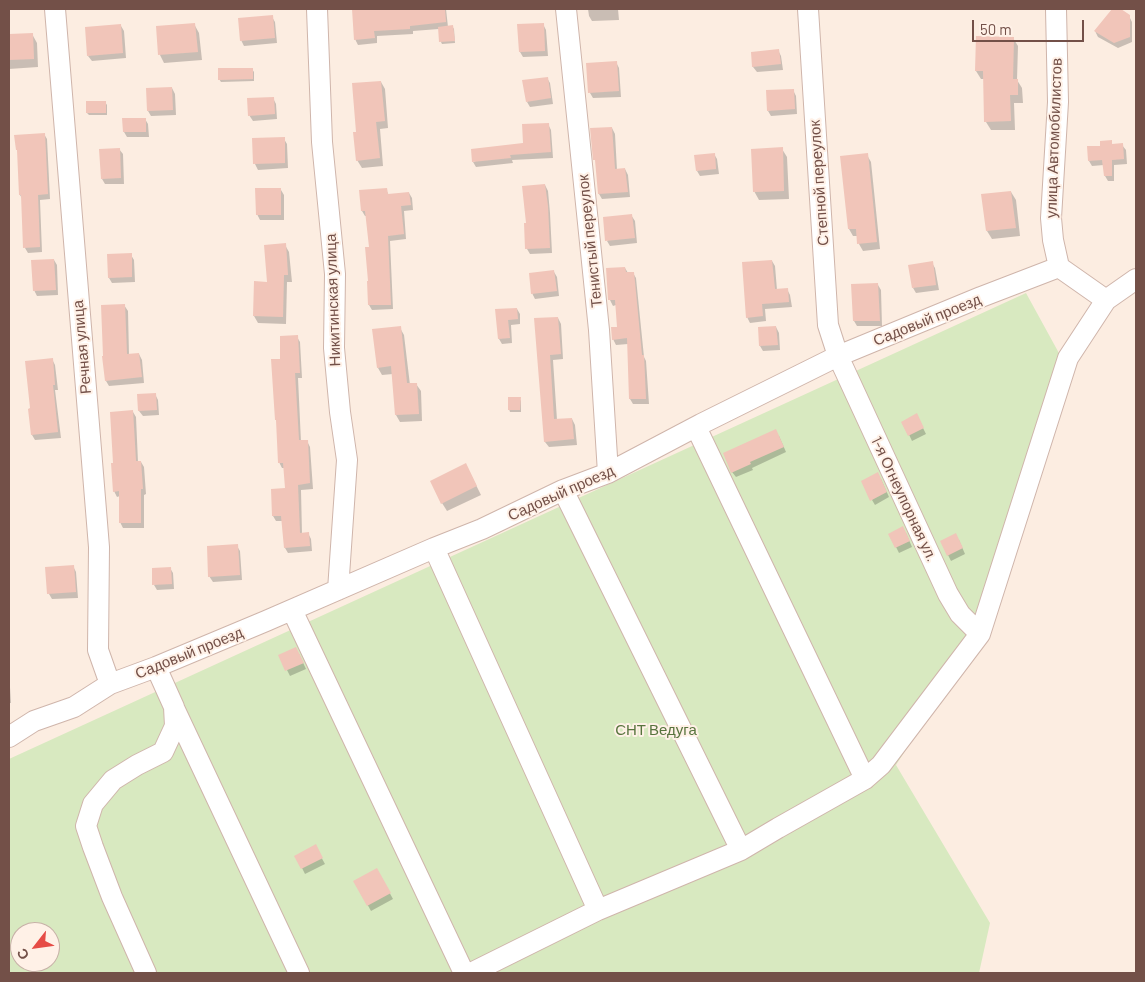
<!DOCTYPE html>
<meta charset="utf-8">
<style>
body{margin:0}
#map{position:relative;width:1145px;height:982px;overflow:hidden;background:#fcede1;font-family:Barlow,sans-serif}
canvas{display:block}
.frame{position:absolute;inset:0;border:10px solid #735048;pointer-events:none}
.north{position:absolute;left:10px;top:922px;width:50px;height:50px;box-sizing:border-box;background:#fff1e7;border:1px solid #c7b1a7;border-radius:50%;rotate:240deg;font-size:14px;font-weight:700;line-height:20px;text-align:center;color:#735048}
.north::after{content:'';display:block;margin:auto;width:18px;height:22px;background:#e64c46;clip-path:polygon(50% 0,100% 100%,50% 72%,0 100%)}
.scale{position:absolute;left:972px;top:20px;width:112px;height:22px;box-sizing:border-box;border:2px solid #735048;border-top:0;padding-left:6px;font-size:15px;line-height:18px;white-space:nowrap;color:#735048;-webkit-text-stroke:4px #fff1e7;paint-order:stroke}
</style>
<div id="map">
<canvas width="1145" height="982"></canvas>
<div class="frame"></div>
<div class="north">С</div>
<div class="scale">50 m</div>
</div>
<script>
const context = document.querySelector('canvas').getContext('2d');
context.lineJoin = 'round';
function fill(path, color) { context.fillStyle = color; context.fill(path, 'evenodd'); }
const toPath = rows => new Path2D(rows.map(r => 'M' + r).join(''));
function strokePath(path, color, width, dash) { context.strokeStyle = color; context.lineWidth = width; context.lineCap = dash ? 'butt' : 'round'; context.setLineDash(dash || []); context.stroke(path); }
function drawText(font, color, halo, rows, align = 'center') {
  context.font = font + ' Barlow,sans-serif'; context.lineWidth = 4; context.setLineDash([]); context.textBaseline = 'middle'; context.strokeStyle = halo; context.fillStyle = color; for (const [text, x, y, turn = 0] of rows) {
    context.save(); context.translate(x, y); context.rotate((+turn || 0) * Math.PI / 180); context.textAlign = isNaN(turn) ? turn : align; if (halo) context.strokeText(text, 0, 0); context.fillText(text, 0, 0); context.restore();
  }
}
const green = toPath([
 [1026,293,1060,355,1000,604,896,765,990,923,979,973,9,973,9,759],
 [20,932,50,932,50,962,20,962]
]);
const shadow = toPath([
 [353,9,446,9,448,27,452,26,454,29,455,43,442,44,441,42,439,29,413,31,413,34,377,36,377,43,358,45,355,39],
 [588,9,618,9,619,20,592,21,589,16],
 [1113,9,1118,9,1129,16,1132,22,1132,42,1118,48,1098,37,1095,31],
 [272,17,275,22,277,43,244,46,241,40],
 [194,24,199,33,202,60,164,63,160,55,157,27],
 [543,24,546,30,548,56,523,57,520,52],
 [121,26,124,31,126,58,92,61,88,56],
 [32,34,37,43,38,67,9,69,9,35],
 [1013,38,1018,46,1017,80,1022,88,1023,103,1014,103,1015,130,991,130,986,122,984,79,981,79,976,71],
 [778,50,781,56,783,70,757,72,753,67,752,53],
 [616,62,619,68,621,97,593,98,590,93,588,64],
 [252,69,254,72,254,81,221,82,219,79],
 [547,78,550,83,553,104,530,107,527,102],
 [381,82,385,89,388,128,380,129,383,166,362,168,357,160,358,133],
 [172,88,175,94,176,115,151,116,148,111],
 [793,90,796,96,797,114,771,116,768,111],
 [273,98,276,104,277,119,253,121,249,115],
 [105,102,107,105,107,115,89,115,87,113],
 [145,119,148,124,149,137,127,137,124,132],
 [548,124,551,130,553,158,512,160,513,163,476,167,473,162,525,144],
 [612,128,615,134,617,170,625,169,628,175,630,197,602,199,599,194,597,163],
 [44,134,47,139,50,199,40,200,42,252,28,253,25,248,23,200,20,195,18,151],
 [284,139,287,144,288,168,258,170,255,164,253,140],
 [1111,142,1113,145,1122,145,1126,150,1127,164,1114,165,1114,181,1108,181,1105,176,1104,165,1092,166,1089,161,1102,147],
 [119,149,123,154,124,184,105,184,102,179],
 [782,149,787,157,789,199,759,200,754,191],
 [714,154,717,159,719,174,700,176,697,171],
 [867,155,871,162,880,249,863,251,859,244,858,236,853,236,849,229],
 [545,185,548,191,550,213,552,253,530,254,527,249,527,224],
 [281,190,284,195,284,220,260,220,257,214],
 [386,190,389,195,409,193,412,198,413,210,404,211,406,239,390,241,393,309,372,310,369,305,370,248,367,216,365,216,362,211],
 [1011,192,1016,200,1020,236,992,239,987,231],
 [631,215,635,221,637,243,610,246,607,241],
 [285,245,289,252,292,282,287,282,286,324,258,323,254,316],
 [131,255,134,260,135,282,112,283,109,278],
 [54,260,57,265,58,295,37,296,34,290],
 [772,261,775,266,777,290,787,289,790,295,792,307,765,309,766,321,750,323,747,317],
 [932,263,935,268,939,290,916,293,913,288],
 [625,268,628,273,633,273,636,278,644,357,646,361,649,404,633,404,630,399,628,344,616,345,613,339,618,328,616,305,613,306,610,300,608,269],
 [554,272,557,277,559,296,535,299,532,293],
 [853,285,878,285,881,290,882,326,857,326,854,321],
 [124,305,128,311,129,355,139,354,142,360,144,383,109,386,106,381],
 [517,309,520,314,520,324,511,325,512,343,502,344,499,339,497,310],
 [558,318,561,324,563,359,553,360,557,420,572,419,575,425,577,445,549,447,545,442,535,320],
 [776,327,779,333,780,350,763,351,760,346],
 [400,328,404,335,410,385,416,384,421,391,422,421,400,422,396,415,393,374,382,375,378,368],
 [297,337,300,342,302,378,298,378,301,442,307,441,310,447,313,489,301,490,302,534,308,533,311,539,312,551,288,553,285,548,283,521,276,521,273,516,287,489,285,468,282,468,279,462,282,360],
 [52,359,55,365,58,390,55,390,61,438,35,440,32,435],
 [155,394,158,400,159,415,143,416,139,411,138,395],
 [520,399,521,401,521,412,510,412,509,409],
 [133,412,136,417,138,462,141,462,144,467,146,494,144,495,144,528,123,528,120,522,120,496,117,497,114,491],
 [919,420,926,434,912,441,903,422],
 [779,436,786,452,752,468,753,470,736,477,732,472],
 [470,473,481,495,447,511,442,503],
 [881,479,889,497,875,505,872,500],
 [906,533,912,547,899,553,890,535],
 [959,540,965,554,951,561,948,555],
 [237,546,240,551,242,580,213,582,209,576],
 [73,566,76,572,78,598,52,599,49,594,47,568],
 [170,568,173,573,174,589,157,590,154,585],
 [299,654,306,669,290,676,280,656],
 [9,671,11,703,9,703],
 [315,846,325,864,305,874,296,856],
 [377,870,393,899,371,911,355,882]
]);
const building = toPath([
 [352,9,445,9,446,22,410,26,410,29,374,31,375,38,354,40],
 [1112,9,1121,9,1130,15,1130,37,1114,43,1094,31],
 [273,15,275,38,240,41,238,18],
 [195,23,198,52,158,55,156,26],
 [544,23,545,51,519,52,517,24],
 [121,24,123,53,87,56,85,27],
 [453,25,455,41,439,42,438,27],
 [33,33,34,59,9,60,9,34],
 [976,36,1014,37,1013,79,1018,79,1018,95,1010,95,1011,121,984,122,983,71,975,71],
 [779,49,781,64,752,67,751,52],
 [617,61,619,91,588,93,586,63],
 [218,68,253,68,253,79,218,80],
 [548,77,551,98,526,102,522,80],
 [381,81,385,121,376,122,380,158,356,161,353,132,356,132,352,83],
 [172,87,173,110,147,111,146,88],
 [794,89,795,109,767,111,766,90],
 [274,97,275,114,248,116,247,98],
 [86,101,106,101,106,113,86,113],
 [122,118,146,118,146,132,123,132],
 [549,123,551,152,510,155,511,158,472,162,471,149,523,143,522,124],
 [612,127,615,169,625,168,628,192,598,194,595,160,593,160,590,128],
 [45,133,48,194,38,195,40,247,23,248,21,195,19,195,17,150,16,150,14,135],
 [285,137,285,163,253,164,252,138],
 [1112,140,1112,144,1123,143,1124,159,1112,160,1112,176,1104,176,1102,160,1088,161,1087,146,1100,146,1100,141],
 [783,147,784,191,753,192,751,149],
 [120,148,121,178,101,179,99,149],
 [715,153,716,169,696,171,694,155],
 [868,153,877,242,857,244,856,229,848,229,840,156],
 [545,184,548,206,550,248,525,249,524,223,526,223,522,186],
 [255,188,281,188,281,215,256,215],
 [387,188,388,194,409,192,411,205,401,206,404,234,388,236,391,305,368,305,367,281,368,281,365,247,369,247,365,211,361,211,359,190],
 [1011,191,1016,228,986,231,981,194],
 [632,214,635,238,605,241,603,217],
 [286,243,288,275,284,275,283,317,253,316,254,281,267,282,264,245],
 [132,253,132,277,108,278,107,254],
 [54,259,56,290,33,291,31,260],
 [772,260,775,289,788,288,789,302,762,304,763,316,746,318,742,262],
 [933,261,936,285,912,288,908,265],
 [625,267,626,272,634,272,642,355,644,355,646,399,629,399,627,338,612,340,611,327,617,327,615,300,608,300,606,268],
 [554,270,557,291,531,294,529,273],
 [878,283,880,321,853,321,851,284],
 [125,304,127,354,139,353,142,377,105,381,102,356,103,356,101,305],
 [517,308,518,319,508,320,510,338,498,339,495,309],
 [558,317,561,354,550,355,554,419,572,418,574,439,544,442,534,318],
 [401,326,407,383,417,383,419,414,395,415,391,366,377,368,372,329],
 [776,326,778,345,759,346,758,327],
 [298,335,300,373,295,373,299,440,308,440,310,483,298,485,300,533,309,532,310,546,284,548,281,516,272,516,271,489,285,488,283,463,278,463,276,420,275,420,271,359,280,359,280,336],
 [53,358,55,385,53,385,58,432,31,435,28,409,30,408,25,361],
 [156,393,157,410,138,411,137,394],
 [508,397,521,397,520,410,508,410],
 [133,410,136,461,141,461,143,489,141,489,141,523,119,523,119,491,113,492,111,463,113,463,110,412],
 [917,413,924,428,908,436,901,422],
 [776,429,784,447,750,462,751,464,731,473,723,453],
 [466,463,477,486,441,504,430,481],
 [878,472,887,492,870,501,861,481],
 [903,526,910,541,895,548,888,534],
 [956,533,963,548,947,556,940,541],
 [238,544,240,575,208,577,207,546],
 [74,565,76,592,47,594,45,567],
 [171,567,172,584,152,585,152,568],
 [296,647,304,663,285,671,278,655],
 [316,844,323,858,301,869,294,856],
 [377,868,391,893,367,906,353,881]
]);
const minor = toPath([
 [55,9,99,547,98,650,110,684],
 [317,9,322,142,335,274,334,348,340,412,347,460,338,590],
 [566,9,599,330,608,473],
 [808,9,828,325,838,356,948,594,960,614,980,634],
 [1056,9,1058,102,1051,218,1053,240,1059,267],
 [696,427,865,779],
 [563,490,741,850],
 [434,548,598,910],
 [292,610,464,973],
 [175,710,299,973],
 [9,737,34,721,74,707,110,684,156,667,266,621,434,548,482,529,563,490,608,473,701,424,838,356,981,297,1059,267,1106,300],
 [146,973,112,897,93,847,86,826,93,804,113,780,137,765,163,752,175,726,174,707,156,667],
 [471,973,598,910,741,850,778,828,865,779,881,765,980,634,1068,358,1106,300,1136,279]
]);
const streetNames = [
 ["улица Автомобилистов",1054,138,-88],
 ["Степной переулок",819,183,-94],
 ["Тенистый переулок",590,241,-96],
 ["Никитинская улица",333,300,-92],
 ["Садовый проезд",927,320,-22],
 ["Речная улица",82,347,-95],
 ["Садовый проезд",561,493,-24],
 ["1-я Огнеупорная ул.",904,499,65],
 ["Садовый проезд",189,653,-22]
];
const parkNames = [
 ["СНТ Ведуга",656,730]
];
fill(green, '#d8e9c0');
fill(shadow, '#0003');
fill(building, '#f1c5b9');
strokePath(minor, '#cfb5ab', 22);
strokePath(minor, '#fff', 20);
drawText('15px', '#735048', '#fff1e7', streetNames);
drawText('15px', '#58743e', '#fff1e7', parkNames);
</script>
